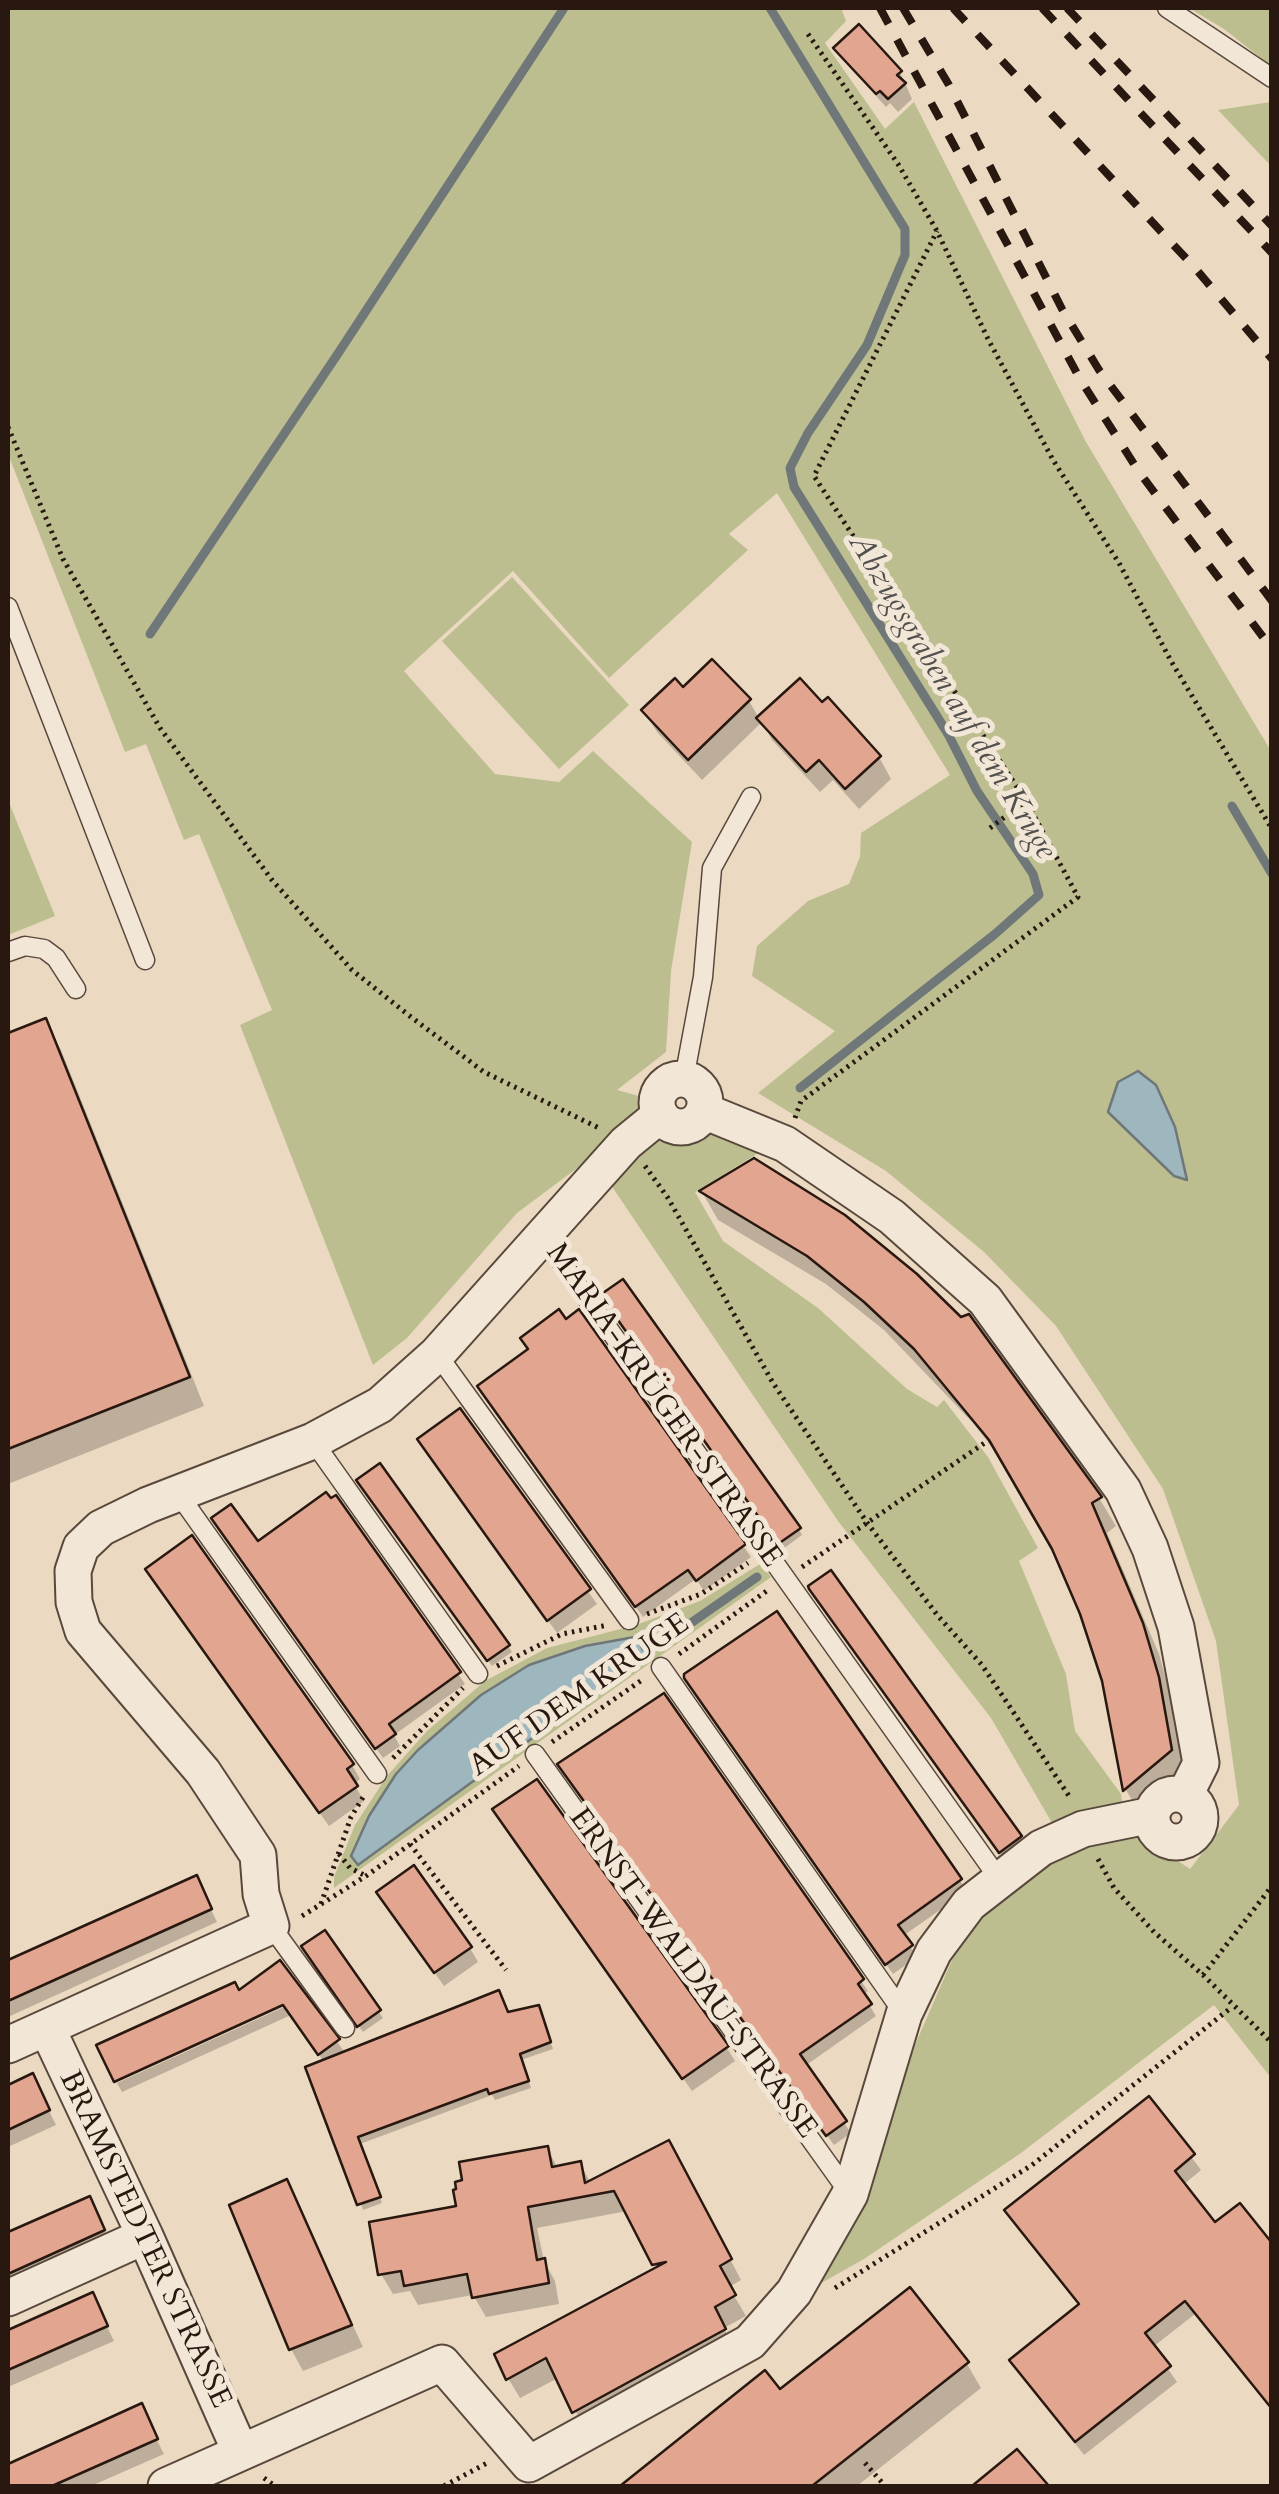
<!DOCTYPE html>
<meta charset="utf-8">
<style>
body{margin:0}
#map{position:relative;width:1279px;height:2494px;overflow:hidden;background:#ebdac1;font-family:Cardo,serif}
canvas{display:block}
.frame{position:absolute;inset:0;border:10px solid #281810;pointer-events:none}
</style>
<div id="map">
<canvas width="1279" height="2494"></canvas>
<div class="frame"></div>
</div>
<script>
const context = document.querySelector('canvas').getContext('2d');
context.lineJoin = 'round';
function fill(path, color) { context.fillStyle = color; context.fill(path, 'evenodd'); }
const toPath = rows => new Path2D(rows.map(r => 'M' + r).join(''));
function strokePath(path, color, width, dash) { context.strokeStyle = color; context.lineWidth = width; context.lineCap = dash ? 'butt' : 'round'; context.setLineDash(dash || []); context.stroke(path); }
function drawText(font, color, halo, rows, align = 'center') {
  context.font = font + ' Cardo,serif'; context.lineWidth = 10; context.setLineDash([]); context.textBaseline = 'middle'; context.strokeStyle = halo; context.fillStyle = color; for (const [text, x, y, turn = 0] of rows) {
    context.save(); context.translate(x, y); context.rotate((+turn || 0) * Math.PI / 180); context.textAlign = isNaN(turn) ? turn : align; if (halo) context.strokeText(text, 0, 0); context.fillText(text, 0, 0); context.restore();
  }
}
const green = toPath([
 [8,8,841,8,846,21,825,43,885,129,914,102,1086,442,1271,751,1271,2078,1214,2005,1021,2153,864,2259,809,2290,859,2196,915,2045,956,1951,989,1897,1066,1847,991,1718,838,1521,592,1157,517,1213,407,1338,373,1365,240,1025,272,1010,199,834,184,840,146,744,125,752,8,454],
 [777,493,950,775,861,833,860,857,849,884,808,901,757,946,752,976,835,1031,758,1093,886,1171,984,1252,1056,1326,1163,1489,1216,1641,1239,1805,1190,1869,1125,1825,1121,1794,1075,1731,1066,1674,1019,1561,1038,1548,988,1457,944,1400,937,1407,907,1389,818,1308,723,1241,695,1192,760,1152,711,1129,680,1145,654,1140,637,1121,639,1096,617,1090,666,1052,671,971,692,842,593,751,559,782,495,774,404,671,513,571,609,678,748,550,729,534],
 [1189,8,1271,8,1271,66,1224,29],
 [1271,102,1272,102,1271,166,1218,110],
 [512,577,629,705,559,769,442,641],
 [8,800,55,916,8,935],
 [760,1564,771,1577,334,1888,334,1877,355,1825,387,1776,427,1731,485,1681,547,1648,636,1625,700,1601],
 [481,1695,385,1844,358,1864,351,1855,369,1816,396,1774,418,1750]
]);
const water = toPath([
 [1138,1071,1156,1085,1175,1127,1187,1180,1174,1176,1108,1112,1118,1082,1138,1071],
 [651,1634,659,1646,358,1865,351,1856,369,1816,396,1774,418,1750,481,1695,529,1665,585,1646,651,1634]
]);
const shadow = toPath([
 [836,48,900,72,912,99,898,112,890,103,886,107,845,62],
 [683,690,749,701,759,718,879,757,891,779,859,809,833,780,820,792,772,740,762,722,702,780,657,732,644,711],
 [45,1021,61,1050,204,1406,8,1484,8,1036],
 [754,1161,1099,1498,1116,1526,1107,1533,1159,1654,1174,1708,1187,1780,1142,1817,1126,1790,1104,1680,1082,1613,1054,1548,1009,1469,973,1423,884,1330,826,1284,718,1220,702,1192],
 [607,1302,799,1529,802,1535,783,1549],
 [579,1313,751,1557,704,1591,696,1579,643,1617,487,1397],
 [460,1411,597,1604,557,1633,428,1453],
 [363,1487,508,1646,512,1652,492,1666],
 [335,1498,465,1684,394,1735,400,1746,383,1758,220,1530,257,1544],
 [156,1584,352,1765,360,1779,354,1784,364,1801,329,1826],
 [816,1596,1020,1837,1023,1843,1004,1858],
 [777,1615,967,1891,903,1936,917,1957,893,1974,694,1690],
 [663,1696,868,1991,863,1995,876,2016,805,2066,851,2133,834,2145,567,1775],
 [504,1824,727,2048,735,2061,692,2091],
 [196,1878,217,1922,8,2017,8,1963],
 [388,1907,470,1948,478,1962,444,1986],
 [324,1933,383,2018,363,2032,308,1953],
 [280,1964,346,2054,508,2014,541,2014,553,2049,521,2060,531,2088,495,2100,492,2095,360,2144,382,2203,363,2210,324,2062,291,2015,122,2092,117,2083,295,2002,239,1993],
 [32,2076,56,2125,8,2147,8,2087],
 [1148,2099,1201,2170,1183,2185,1215,2225,1272,2404,1269,2406,1195,2314,1153,2347,1177,2382,1084,2455,1021,2374,1081,2306,1007,2211],
 [547,2149,558,2168,580,2164,591,2183,680,2163,741,2280,729,2287,746,2316,724,2328,735,2350,586,2431,558,2378,520,2398,508,2378,658,2269,627,2211,537,2228,544,2261,555,2281,559,2304,486,2317,473,2295,418,2305,410,2291,393,2294,381,2274,459,2208],
 [286,2183,363,2347,303,2371,291,2349],
 [89,2199,111,2245,8,2291,8,2235],
 [909,2291,967,2364,981,2388,857,2486,624,2486,765,2374,780,2393],
 [92,2296,114,2341,8,2387,8,2333],
 [140,2407,164,2454,91,2486,8,2486,8,2466]
]);
const stream = toPath([
 [770,8,905,229,905,255,867,345,808,433,790,468,794,487,948,734,977,791,1033,874,1039,895,995,934,800,1088],
 [150,634,339,352,564,8],
 [1232,806,1272,874],
 [645,1647,688,1625,757,1577]
]);
const building = toPath([
 [859,24,902,71,897,75,906,83,888,99,880,91,876,94,833,48,859,24],
 [712,659,751,699,688,760,641,710,675,678,683,687,712,659],
 [800,678,822,702,828,697,881,756,845,789,819,760,806,772,756,718,800,678],
 [46,1018,190,1377,8,1449,8,1033,46,1018],
 [754,1158,845,1215,917,1274,961,1317,969,1314,1102,1497,1092,1503,1143,1623,1159,1677,1172,1750,1123,1791,1102,1681,1080,1614,1052,1549,989,1440,914,1349,864,1302,807,1256,699,1191,754,1158],
 [623,1279,801,1528,778,1544,600,1295,623,1279],
 [559,1309,566,1319,579,1309,746,1544,696,1581,688,1570,635,1607,477,1386,528,1349,520,1338,559,1309],
 [460,1408,591,1589,547,1621,417,1439,460,1408],
 [380,1463,510,1645,487,1661,356,1480,380,1463],
 [326,1492,331,1498,336,1495,461,1672,389,1724,396,1734,375,1749,211,1518,231,1504,258,1541,326,1492],
 [192,1535,354,1764,347,1769,358,1786,319,1813,145,1569,192,1535],
 [831,1570,1022,1836,999,1853,809,1589,808,1586,831,1570],
 [777,1611,962,1879,898,1925,913,1945,885,1965,684,1678,684,1674,777,1611],
 [664,1693,864,1979,858,1984,872,2004,800,2054,847,2121,826,2136,557,1764,664,1693],
 [537,1779,729,2046,682,2079,492,1809,537,1779],
 [414,1865,472,1947,434,1973,376,1892,414,1865],
 [197,1875,212,1909,8,2001,8,1960,197,1875],
 [325,1930,381,2010,357,2027,301,1946,325,1930],
 [280,1960,340,2039,318,2055,283,2005,114,2082,96,2045,235,1982,239,1990,280,1960],
 [499,1990,508,2012,539,2005,551,2042,520,2054,529,2081,489,2094,487,2089,358,2137,381,2197,357,2205,305,2067,499,1990],
 [33,2073,50,2110,8,2130,8,2085,33,2073],
 [1149,2096,1195,2154,1175,2171,1215,2222,1240,2203,1272,2243,1272,2409,1185,2301,1145,2333,1171,2366,1075,2442,1009,2360,1079,2304,1004,2210,1149,2096],
 [669,2140,732,2259,720,2266,736,2295,715,2307,726,2329,572,2413,546,2358,506,2380,494,2354,666,2262,652,2265,614,2191,528,2207,537,2260,545,2258,549,2283,472,2298,467,2274,404,2286,401,2271,378,2275,369,2222,456,2206,453,2190,456,2189,455,2182,462,2180,459,2162,548,2146,552,2167,581,2161,585,2183,669,2140],
 [287,2179,352,2325,289,2350,229,2205,287,2179],
 [90,2196,105,2230,8,2274,8,2232,90,2196],
 [910,2287,969,2362,812,2486,620,2486,765,2370,780,2389,910,2287],
 [93,2292,108,2326,8,2370,8,2330,93,2292],
 [142,2403,158,2439,52,2486,8,2486,8,2464,142,2403],
 [1017,2449,1049,2486,972,2486,1017,2449]
]);
const path = toPath([
 [808,34,898,164,937,231,988,339,1053,460,1119,563,1171,661,1272,829],
 [8,427,63,559,160,728,272,880,352,970,411,1017,484,1072,599,1128],
 [990,828,1026,801],
 [795,1118,801,1101,1078,897,1026,801,814,476,937,231],
 [645,1166,668,1198,773,1383,868,1524,938,1616,982,1665,1071,1799],
 [802,1567,989,1440],
 [647,1614,701,1594,748,1563],
 [679,1654,768,1590],
 [497,1666,562,1634,608,1625],
 [552,1742,642,1680],
 [393,1758,463,1688],
 [410,1844,506,1970],
 [339,1854,350,1868,364,1875],
 [1098,1859,1114,1888,1154,1932,1203,1975,1272,2043],
 [321,1904,351,1817,365,1794],
 [302,1916,366,1876,519,1766],
 [1203,1975,1272,1886],
 [835,2288,1032,2165,1232,2007],
 [865,2463,885,2486],
 [264,2478,275,2486],
 [444,2486,489,2462]
]);
const service = toPath([
 [1167,8,1272,78],
 [8,607,145,960],
 [8,952,25,946,44,949,56,958,76,989],
 [684,1079,703,977,712,868,751,797],
 [542,1235,999,1879],
 [437,1354,629,1620],
 [313,1441,478,1674],
 [177,1492,377,1774],
 [661,1667,904,2014],
 [535,1754,849,2193],
 [271,1926,345,2028]
]);
const minor = toPath([
 '657 1103a24 24 0 1 1 48 0a24 24 0 1 1-48 0Z',
 [704,1111,785,1144,892,1217,985,1300,1123,1490,1150,1548,1176,1627,1201,1763,1185,1795],
 '1152 1818a24 24 0 1 1 48 0a24 24 0 1 1-48 0Z',
 [47,2028,145,2236,240,2451],
 [8,2045,271,1926,261,1894,258,1855,203,1772,83,1631,74,1602,73,1571,81,1547,101,1528,148,1505,313,1441,380,1405,437,1354,626,1143,659,1116],
 [8,2298,145,2236],
 [166,2486,442,2363,529,2464,750,2342,794,2292,850,2194,904,2014,934,1951,969,1904,1041,1848,1083,1829,1152,1815]
]);
const rail = toPath([
 [880,8,1080,379,1139,472,1272,649],
 [903,8,949,85,1062,309,1099,370,1272,601],
 [953,8,1195,268,1272,359],
 [1042,8,1272,253],
 [1067,8,1272,226]
]);
const streetNames = [
 ["MARIA-KRÜGER-STRASSE",663,1406,55],
 ["AUF DEM KRUGE",580,1696,-35],
 ["ERNST-WALDAU-STRASSE",692,1974,54],
 ["BRAMSTEDTER STRASSE",144,2240,65]
];
const waterNames = [
 ["Abzugsgraben auf dem Kruge",951,697,59]
];
fill(green, '#bcbe90');
fill(water, '#9eb7be');
strokePath(water, '#6f7778', 2.5);
fill(shadow, '#0003');
strokePath(stream, '#6f7778', 9);
fill(building, '#e2a58f');
strokePath(building, '#281810', 2.5);
strokePath(service, '#59483c', 21);
strokePath(minor, '#59483c', 39);
strokePath(path, '#281810', 5, [2.5, 5]);
strokePath(service, '#f2e7d7', 18);
strokePath(minor, '#f2e7d7', 35);
strokePath(rail, '#281810', 8, [18, 18]);
drawText('30px', '#281810', '#f2e7d7', streetNames);
drawText('italic 32px', '#51504d', '#f2e7d7', waterNames);
</script>
